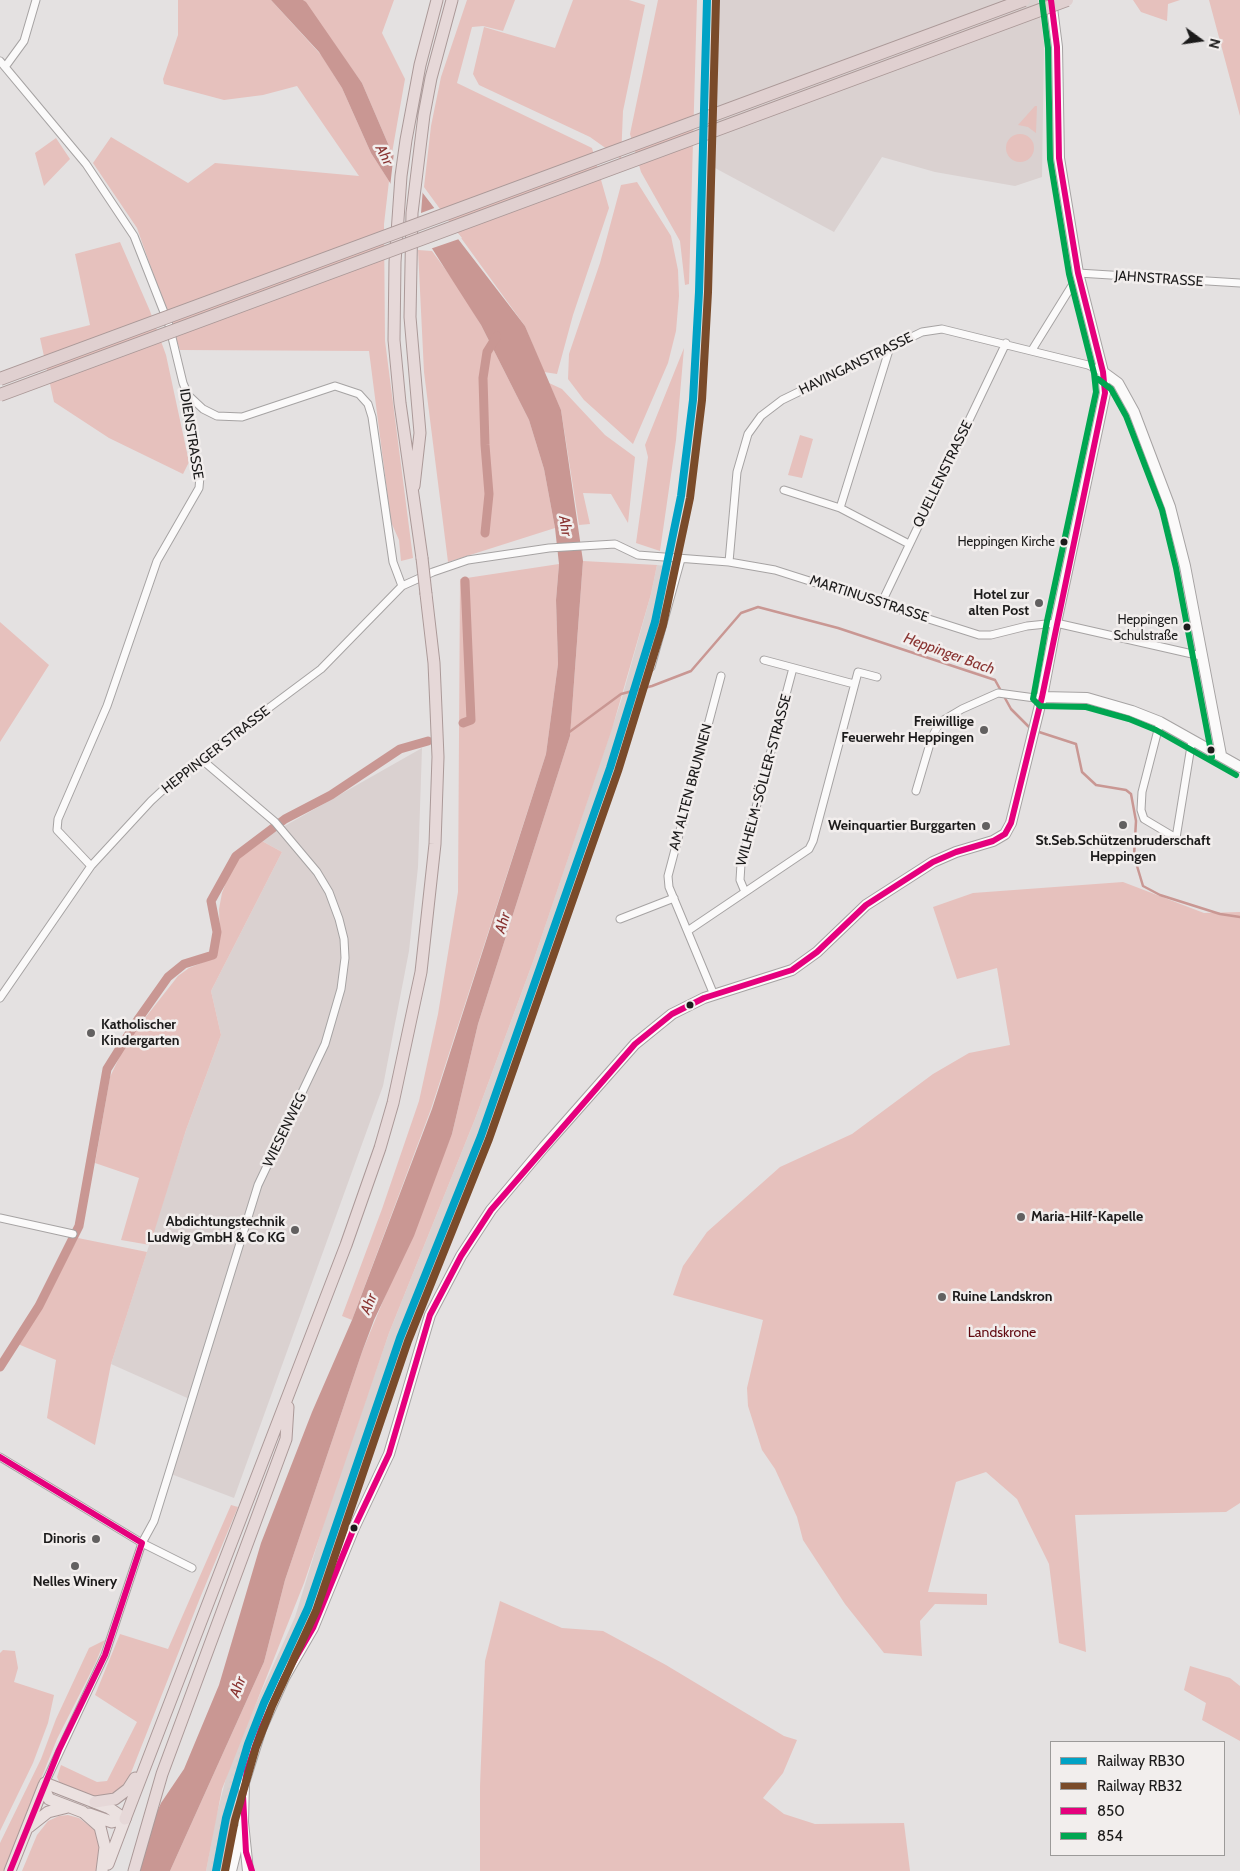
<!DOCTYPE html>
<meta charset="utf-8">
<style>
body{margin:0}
#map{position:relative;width:1240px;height:1871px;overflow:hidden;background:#e4e1e1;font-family:Cabin,sans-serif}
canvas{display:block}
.legend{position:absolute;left:1050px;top:1741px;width:175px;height:115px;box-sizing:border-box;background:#f2eeed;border:1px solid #9c9a99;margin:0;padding:6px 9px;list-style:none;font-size:15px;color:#1c1b1b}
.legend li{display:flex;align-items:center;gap:10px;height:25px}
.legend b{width:25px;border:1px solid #9c9a99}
.north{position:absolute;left:1175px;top:15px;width:50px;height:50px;-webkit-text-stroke:4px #f2eeed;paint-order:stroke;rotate:104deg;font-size:14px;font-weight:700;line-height:20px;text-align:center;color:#1c1b1b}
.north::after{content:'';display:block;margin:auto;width:18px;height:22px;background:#1c1b1b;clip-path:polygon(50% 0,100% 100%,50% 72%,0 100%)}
</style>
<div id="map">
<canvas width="1240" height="1871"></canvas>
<ul class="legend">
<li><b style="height:6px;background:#01a2c5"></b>Railway RB30</li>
<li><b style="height:6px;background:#7a4b2a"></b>Railway RB32</li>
<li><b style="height:6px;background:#e5007d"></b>850</li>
<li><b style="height:6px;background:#00a651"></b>854</li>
</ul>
<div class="north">N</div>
</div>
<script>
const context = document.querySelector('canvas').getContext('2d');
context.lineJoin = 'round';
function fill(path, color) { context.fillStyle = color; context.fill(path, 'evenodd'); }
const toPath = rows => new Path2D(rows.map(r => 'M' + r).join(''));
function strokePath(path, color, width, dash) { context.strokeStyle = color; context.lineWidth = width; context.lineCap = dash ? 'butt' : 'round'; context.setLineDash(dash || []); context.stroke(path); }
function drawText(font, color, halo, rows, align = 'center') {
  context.font = font + ' Cabin,sans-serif'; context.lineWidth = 5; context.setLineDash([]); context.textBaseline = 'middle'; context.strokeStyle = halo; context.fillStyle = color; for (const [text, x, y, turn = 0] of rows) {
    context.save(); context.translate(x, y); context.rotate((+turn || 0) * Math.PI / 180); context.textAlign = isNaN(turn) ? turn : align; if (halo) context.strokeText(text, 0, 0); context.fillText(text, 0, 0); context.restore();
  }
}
const built = toPath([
 [719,0,1038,0,1044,43,1042,177,1015,186,935,172,882,157,834,232,715,168],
 [657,565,675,567,653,651,559,928,486,1135,445,1242,407,1332,348,1507,344,1535,260,1719,234,1802,236,1814,227,1853,226,1871,206,1871,216,1817,231,1759,295,1617,330,1503,389,1333,475,1119,534,959,621,701,651,594],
 [422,748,418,867,409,951,383,1086,234,1498,171,1474,194,1401,111,1364,186,1130,221,1035,211,991,282,852,260,840]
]);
const green = toPath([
 [178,0,271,0,322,56,342,88,371,153,389,181,384,224,385,341,413,558,401,561,399,540,391,522,369,351,180,350,137,228,93,163,111,137,188,183,215,163,359,176,297,86,263,95,224,100,164,84,163,79,178,35],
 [303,0,394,0,382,33,405,79,392,153,362,83],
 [467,0,515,0,503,31,483,26,472,27,457,83,592,148,609,208,573,315,557,374,544,372,525,326,424,187,431,126,441,77],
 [573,0,629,0,645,5,623,111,621,159,590,137,479,85,473,74,484,27,555,48],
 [658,0,697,0,689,284,685,285,680,241,641,172,630,134],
 [1133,0,1180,0,1168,4,1167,21,1141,12],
 [1209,0,1240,0,1240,116],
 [1035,106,1037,106,1036,133,1028,127,1018,125],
 '1006 148a14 14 0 1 1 28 0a14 14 0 1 1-28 0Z',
 [56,138,70,159,44,186,35,153],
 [637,182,671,236,678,270,679,296,676,331,668,363,633,444,584,400,568,379,569,354,600,263,621,185],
 [120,242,150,311,166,355,189,462,183,474,109,438,54,402,40,338,90,325,75,254],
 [418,250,432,251,459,288,481,325,529,420,544,469,555,528,448,562,424,372],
 [684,348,676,440,660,551,636,543,648,457,645,445],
 [549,383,562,389,605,435,635,457,628,523,611,494,583,493,590,524,579,525,561,410],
 [800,435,813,439,802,478,788,475],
 [583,561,657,565,651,594,612,729,534,959,475,1119,389,1333,304,1583,222,1789,206,1871,170,1871,264,1662,285,1580,362,1352,452,1134,478,1024,570,736],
 [559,564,556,600,558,664,546,754,431,1109,352,1320,342,1316,382,1209,419,1101,438,1014,458,892,460,579],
 [0,622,49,665,0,742],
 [260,840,282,852,211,991,221,1035,186,1130,150,1245,121,1240,139,1178,95,1163,110,1077,127,1041,178,976,189,968,216,957,220,934,219,909,222,893,233,864],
 [1123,882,1204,913,1240,912,1240,1503,1226,1512,1075,1515,1086,1652,1059,1643,1049,1564,1017,1499,986,1472,956,1482,928,1592,987,1594,987,1605,935,1604,920,1621,922,1656,884,1653,845,1604,803,1540,797,1517,775,1469,762,1450,748,1406,747,1388,763,1320,673,1295,683,1266,707,1232,780,1167,852,1134,933,1074,969,1053,1010,1045,997,968,957,979,933,907,973,893],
 [78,1238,147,1252,111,1364,95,1445,47,1418,56,1360,18,1344,30,1327],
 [231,1505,238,1507,200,1598,127,1783,110,1796,89,1796,60,1784,57,1777,61,1765,97,1782,107,1781,137,1722,95,1695,120,1634,168,1649],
 [500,1601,562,1628,603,1631,666,1665,784,1736,797,1740,783,1773,763,1798,784,1814,815,1824,904,1823,910,1871,480,1871,480,1786,485,1661],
 [105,1640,95,1664,57,1739,4,1871,0,1871,0,1843,41,1759,56,1719,89,1648],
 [3,1650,15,1651,18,1668,14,1682,54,1695,48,1723,33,1763,0,1831,0,1653],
 [1190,1666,1230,1678,1240,1686,1240,1741,1202,1720,1206,1703,1184,1690],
 [68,1815,79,1818,96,1831,102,1847,96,1871,22,1871,37,1835,48,1821,59,1816],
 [229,1821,232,1836,227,1871,221,1871]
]);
const water = toPath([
 [271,0,303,0,306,2,362,83,392,153,525,326,561,410,583,561,570,736,478,1024,452,1134,414,1236,374,1320,362,1352,285,1580,264,1662,170,1871,140,1871,149,1830,161,1803,184,1769,219,1685,261,1543,312,1412,352,1320,432,1109,546,754,558,664,556,600,559,564,555,528,544,469,529,420,481,325,371,153,342,88,319,52]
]);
const pier = toPath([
 [394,152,423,188,421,213,437,207,462,238,430,249,390,187]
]);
const stream = toPath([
 [1036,731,1076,744,1082,772,1096,785,1126,790,1131,794,1136,821,1134,856,1143,886,1160,895,1220,914,1240,917],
 [568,733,621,694,652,686,691,671,741,613,758,607,838,628,995,680,1011,709,1031,729]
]);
const canal = toPath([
 [485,533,489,494,485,445,483,378,487,352,497,336],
 [463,723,471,720,465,581],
 [0,1367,39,1306,79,1226,107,1069,139,1018,168,977,184,964,213,955,217,932,211,901,236,856,285,819,331,795,400,749,428,741]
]);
const minor = toPath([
 [0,61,86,164,134,236,169,325,183,383,188,395,203,409,217,416,242,417,335,386,359,394,368,404,372,417,393,562,402,586],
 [5,67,24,41,36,0],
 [1078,273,1240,283],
 [1032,350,1071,287],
 [784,490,840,508,909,544],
 [840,508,890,347],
 [729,562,737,472,748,434,761,416,782,400,922,332,942,329,1088,365,1103,372],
 [881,604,1006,343],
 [764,660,854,684],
 [651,667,681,559],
 [1160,722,1142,792,1141,810,1144,819,1176,838,1192,740],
 [916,791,932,737,940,722,962,709,998,693,1035,698,1042,697],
 [91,866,57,830,58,819,107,706,157,561,199,488,200,476,185,403,188,395],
 [745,892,740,880,741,864,793,668],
 [620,919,674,898],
 [689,930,809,849,813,841,858,672,877,677],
 [714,995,669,887,668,876,721,676],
 [0,998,91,866,151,801,179,775,321,669,402,586,433,572,468,560,549,548,615,544,638,555,729,562,775,570,979,635,991,635,1027,626,1056,623,1201,656],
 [0,1218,73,1234],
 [0,1457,142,1543,192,1568],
 [45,1783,105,1655,142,1543,154,1521,168,1476,258,1185,325,1044,341,989,345,958,344,939,339,919,329,892,317,872,275,822,201,759]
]);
const secondary = toPath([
 [1103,372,1118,383,1134,412,1170,507,1185,566,1221,755],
 [1042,697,1087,698,1132,711,1160,722,1240,767],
 [231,1871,241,1830],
 [248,1871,243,1822,244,1783,261,1729,284,1678,313,1628,354,1528,389,1454,430,1315,461,1256,491,1210,544,1147,635,1044,672,1014,704,998,792,970,817,952,866,905,933,862,956,852,993,841,1005,834,1011,823,1042,697,1056,623,1105,393,1103,372,1078,273,1059,158,1057,47,1051,0]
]);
const primary = toPath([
 [45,1783,45,1791,49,1799,83,1812,100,1827,105,1847,102,1871],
 [45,1783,109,1808,125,1819],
 [89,1814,112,1822,125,1819],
 [29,1827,48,1812,68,1807],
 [108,1864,125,1819],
 [10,1871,44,1785]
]);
const trunk = toPath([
 [414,486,420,433,410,317,412,213,424,115,431,78,452,0],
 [422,558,400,403,394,340,395,262,401,176,406,140,420,65,437,0],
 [95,1802,115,1799,128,1789,135,1778],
 [125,1819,346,1245,380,1148,393,1103,421,972,435,844,438,757,436,709,434,663,426,594],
 [134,1871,162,1774,286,1439,288,1407]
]);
const rail = toPath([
 [211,1871,226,1797,243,1742]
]);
const trunkBridge = toPath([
 [422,558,426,594]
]);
const motorwayBridge = toPath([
 [0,379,1024,0],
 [0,395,1067,0]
]);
const bus1 = toPath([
 [0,1457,142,1543,105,1655,59,1750,10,1871],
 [252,1871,246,1852,243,1796,247,1770,261,1729,284,1678,313,1628,354,1528,389,1454,430,1315,461,1256,491,1210,635,1044,672,1014,704,998,792,970,817,952,866,905,933,862,956,852,993,841,1005,834,1011,823,1042,697,1105,393,1103,372,1078,273,1059,158,1057,47,1051,0]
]);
const bus2 = toPath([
 [1042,1,1048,48,1050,159,1069,274,1094,373,1096,392,1047,621,1033,699,1040,706,1086,707,1129,719,1156,730,1236,775],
 [1098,379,1111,389,1126,416,1162,510,1176,568,1212,757]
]);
const rail1 = toPath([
 [216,1871,226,1818,248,1744,264,1703,308,1608,400,1338,481,1136,610,768,655,622,681,496,693,400,699,292,707,0]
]);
const rail2 = toPath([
 [225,1871,235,1820,256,1747,272,1706,316,1611,408,1341,489,1139,618,771,663,625,690,498,702,400,708,292,716,0]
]);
const markers = [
 [1064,542,4.5,"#1c1b1b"],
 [1039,603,5,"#626060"],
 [1187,627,4.5,"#1c1b1b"],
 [984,730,5,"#626060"],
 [1211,750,4.5,"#1c1b1b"],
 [1123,825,5,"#626060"],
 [986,826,5,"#626060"],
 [690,1005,4.5,"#1c1b1b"],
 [91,1033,5,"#626060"],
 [1021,1217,5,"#626060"],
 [295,1230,5,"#626060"],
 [942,1297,5,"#626060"],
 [354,1528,4.5,"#1c1b1b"],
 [96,1539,5,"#626060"],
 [75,1566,5,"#626060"]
];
const busNames = [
 ["Heppingen Kirche",1055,542],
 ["Heppingen",1178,620],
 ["Schulstraße",1178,636]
];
const streetNames = [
 ["JAHNSTRASSE",1159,279,4],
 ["HAVINGANSTRASSE",856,364,-26],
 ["IDIENSTRASSE",191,434,81],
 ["QUELLENSTRASSE",943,474,-64],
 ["MARTINUSSTRASSE",869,599,18],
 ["HEPPINGER STRASSE",216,750,-38],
 ["WILHELM-SÖLLER-STRASSE",764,780,-75],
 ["AM ALTEN BRUNNEN",691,787,-75],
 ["WIESENWEG",285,1130,-64]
];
const poiNames = [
 ["Hotel zur",1029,595],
 ["alten Post",1029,611],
 ["Freiwillige",974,722],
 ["Feuerwehr Heppingen",974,738],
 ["Weinquartier Burggarten",976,826],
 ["St.Seb.Schützenbruderschaft",1123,841,"center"],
 ["Heppingen",1123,857,"center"],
 ["Katholischer",101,1025,"left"],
 ["Kindergarten",101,1041,"left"],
 ["Maria-Hilf-Kapelle",1031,1217,"left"],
 ["Abdichtungstechnik",285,1222],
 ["Ludwig GmbH & Co KG",285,1238],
 ["Ruine Landskron",952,1297,"left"],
 ["Dinoris",86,1539],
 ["Nelles Winery",75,1582,"center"]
];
const parkNames = [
 ["Landskrone",1002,1333]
];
const waterNames = [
 ["Ahr",384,155,63],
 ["Ahr",565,526,81],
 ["Heppinger Bach",949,654,20],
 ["Ahr",503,923,-73],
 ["Ahr",369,1304,-68],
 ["Ahr",238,1687,-69]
];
fill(built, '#dad1d0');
fill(green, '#e6c1bd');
fill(water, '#c99793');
fill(pier, '#e4e1e1');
strokePath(stream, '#c99793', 2.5);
strokePath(canal, '#c99793', 9);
strokePath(minor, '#a6a3a3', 9);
strokePath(secondary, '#a6a3a3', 12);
strokePath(primary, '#ab9998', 13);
strokePath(trunk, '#ab9998', 13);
strokePath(minor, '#fbfafa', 7);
strokePath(secondary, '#fbfafa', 10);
strokePath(primary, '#ebe1e0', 11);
strokePath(trunk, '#e6d8d8', 11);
strokePath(rail, '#d2d1d1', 2.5, [2.5, 5]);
strokePath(trunkBridge, '#ab9998', 13, []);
strokePath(motorwayBridge, '#ab9998', 14, []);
strokePath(trunkBridge, '#e6d8d8', 11);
strokePath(motorwayBridge, '#e0d0d0', 12);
strokePath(bus1, '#e5007d', 6);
strokePath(bus2, '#00a651', 6);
strokePath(rail1, '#01a2c5', 8);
strokePath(rail2, '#7a4b2a', 8);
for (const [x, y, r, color] of markers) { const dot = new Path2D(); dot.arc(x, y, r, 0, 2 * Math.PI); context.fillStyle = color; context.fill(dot); strokePath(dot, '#f2eeed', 2); }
drawText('13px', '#1c1b1b', '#f2eeed', busNames, 'right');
drawText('14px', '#1c1b1b', '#f2eeed', streetNames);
drawText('bold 14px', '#1c1b1b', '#f2eeed', poiNames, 'right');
drawText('14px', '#60080f', '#f2eeed', parkNames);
drawText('italic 15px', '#893331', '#f2eeed', waterNames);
</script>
